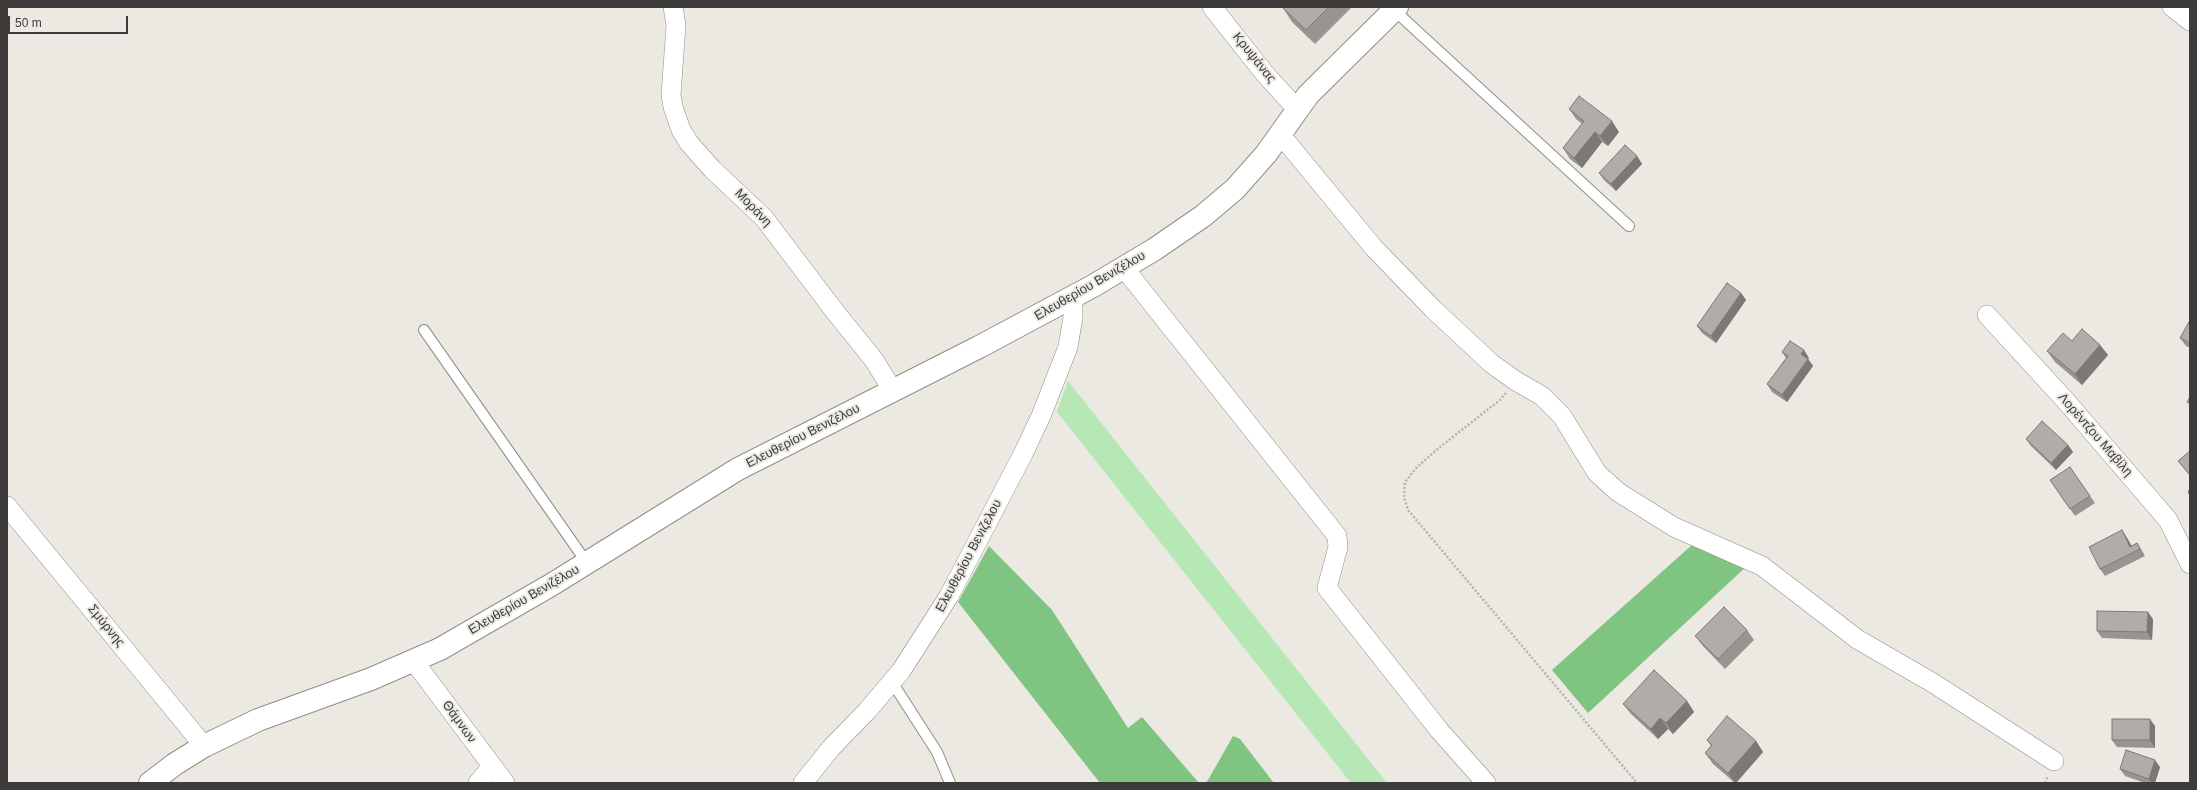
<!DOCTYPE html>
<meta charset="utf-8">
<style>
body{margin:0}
#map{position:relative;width:2197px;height:790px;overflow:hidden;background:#ebe9e2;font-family:Arial,sans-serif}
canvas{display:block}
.frame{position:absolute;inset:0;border:8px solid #3d3c3a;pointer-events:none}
.scale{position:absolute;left:8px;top:16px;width:120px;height:18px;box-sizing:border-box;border:2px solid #3d3c3a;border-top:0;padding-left:5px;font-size:12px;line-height:14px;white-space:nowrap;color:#3d3c3a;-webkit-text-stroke:3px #ebe9e2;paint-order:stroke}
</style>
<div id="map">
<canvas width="2197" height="790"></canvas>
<div class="frame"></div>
<div class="scale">50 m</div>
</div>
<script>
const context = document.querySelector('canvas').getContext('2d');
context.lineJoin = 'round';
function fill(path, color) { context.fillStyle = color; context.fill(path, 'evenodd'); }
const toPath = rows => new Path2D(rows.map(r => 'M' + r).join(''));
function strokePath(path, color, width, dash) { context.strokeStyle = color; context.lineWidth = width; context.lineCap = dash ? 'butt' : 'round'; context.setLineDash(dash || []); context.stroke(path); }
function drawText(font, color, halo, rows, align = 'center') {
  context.font = font + ' Arial,sans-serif'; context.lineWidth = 4; context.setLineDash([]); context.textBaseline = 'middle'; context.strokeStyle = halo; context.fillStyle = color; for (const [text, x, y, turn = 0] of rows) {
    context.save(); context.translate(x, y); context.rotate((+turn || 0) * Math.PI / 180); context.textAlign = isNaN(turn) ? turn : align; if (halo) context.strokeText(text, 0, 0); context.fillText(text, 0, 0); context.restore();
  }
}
const green = toPath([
 [1068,381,1387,783,1351,783,1057,412]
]);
const forest = toPath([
 [1693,544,1747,566,1588,713,1552,670],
 [989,546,1052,610,1128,728,1142,717,1199,783,1100,783,958,602],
 [1233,736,1240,739,1274,783,1205,783,1208,780]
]);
const path = toPath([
 [1506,393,1500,400,1440,447,1417,467,1405,482,1404,497,1408,510,1637,783],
 [2045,783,2048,776]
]);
const service = toPath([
 [1394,10,1629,226],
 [424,330,587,563],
 [892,682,937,752,950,783]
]);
const minor = toPath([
 [673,7,676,25,671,95,673,107,681,130,689,143,712,169,764,218,836,313,874,360,893,391],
 [1212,7,1265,74,1297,109],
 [2172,7,2190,21],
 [1280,134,1374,248,1433,309,1492,364,1516,381,1542,396,1562,416,1597,473,1618,492,1674,527,1762,566,1857,639,1933,683,2054,761],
 [1124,268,1337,536,1338,547,1327,588,1439,730,1486,783],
 [1987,315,2065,400,2168,520,2190,564],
 [7,506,204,746],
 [413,660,505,783],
 [478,783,492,766],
 [803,783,831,748,867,711,901,671,949,596,1023,454,1041,416,1068,347,1073,317,1073,296]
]);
const secondary = toPath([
 [150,783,175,764,204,746,258,720,371,679,440,649,551,585,738,469,979,347,1093,286,1155,249,1203,216,1235,189,1266,154,1308,95,1397,7]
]);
const wall = toPath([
 [1283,7,1352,7,1315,44,1292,22,1283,8],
 [1569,109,1619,132,1608,146,1602,142,1582,168,1570,159,1563,148,1582,124,1576,119],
 [1637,156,1642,164,1616,191,1604,180,1599,173],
 [1741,293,1746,300,1716,343,1702,333,1697,326],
 [2190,320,2190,348,2186,346,2180,338],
 [2072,341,2100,345,2108,355,2082,385,2055,362,2047,351],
 [1782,352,1809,358,1808,359,1813,366,1787,402,1772,392,1767,384,1786,358],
 [2026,439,2068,445,2073,452,2056,470,2031,446],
 [2190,451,2190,476,2178,461],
 [2070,467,2095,503,2075,516,2050,480],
 [2122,530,2132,546,2137,543,2145,556,2105,576,2100,569],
 [2153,619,2152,640,2102,638,2097,631],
 [1747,630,1754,640,1725,669,1703,646,1695,636],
 [1687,701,1694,712,1673,734,1668,729,1658,739,1631,714,1623,704],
 [2155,726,2155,748,2117,747,2112,740],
 [1707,740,1756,741,1763,752,1736,783,1735,783,1713,764,1705,753,1711,746],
 [2160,767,2155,783,2145,783,2125,776,2120,769]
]);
const shadedWall = toPath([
 [1612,121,1619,132,1608,146,1600,136],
 [1595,132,1602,142,1582,168,1574,158],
 [1637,156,1642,164,1616,191,1611,184],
 [1741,293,1746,300,1716,343,1711,336],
 [2100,345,2108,355,2082,385,2075,374],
 [1804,350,1809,358,1806,361,1801,354],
 [1808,359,1813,366,1787,402,1782,395],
 [2068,445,2073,452,2056,470,2051,463],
 [2122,530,2127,538,2134,551,2130,547],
 [2137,543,2142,551,2145,556,2140,549],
 [2148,612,2153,619,2152,640,2147,632],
 [1687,701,1694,712,1673,734,1666,723],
 [1660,718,1668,729,1658,739,1651,729],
 [2150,719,2155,726,2155,748,2150,740],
 [1756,741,1763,752,1736,783,1735,783,1728,773],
 [2155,760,2160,767,2155,783,2152,783,2149,779]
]);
const building = toPath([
 [1283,7,1329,7,1306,30,1283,8,1283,7],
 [1579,96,1612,121,1600,136,1595,132,1574,158,1563,148,1584,121,1569,109,1579,96],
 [1625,145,1637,156,1611,184,1599,173,1625,145],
 [1727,283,1741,293,1711,336,1697,326,1727,283],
 [2190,320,2190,343,2180,338,2190,320],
 [2082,329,2100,345,2075,374,2047,351,2063,333,2072,341,2082,329],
 [1790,341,1804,350,1801,354,1808,359,1782,395,1767,384,1788,356,1782,352,1790,341],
 [2190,397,2190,404,2187,402,2190,397],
 [2042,421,2068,445,2051,463,2026,439,2042,421],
 [2190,451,2190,475,2178,461,2190,451],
 [2070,467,2090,496,2070,509,2050,480,2070,467],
 [2190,490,2190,496,2188,491,2190,490],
 [2122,530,2130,547,2137,543,2140,549,2100,569,2089,547,2122,530],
 [1724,607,1747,630,1718,659,1695,636,1724,607],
 [2097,611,2148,612,2147,632,2097,631,2097,611],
 [1654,670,1687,701,1666,723,1660,718,1651,729,1623,704,1654,670],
 [1727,716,1756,741,1728,773,1705,753,1712,745,1707,740,1727,716],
 [2112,719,2150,719,2150,740,2112,740,2112,719],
 [2126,750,2155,760,2149,779,2120,769,2126,750]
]);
const streetNames = [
 ["Κρυψάνας",1254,58,51],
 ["Μοράνη",753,208,46],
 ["Ελευθερίου Βενιζέλου",1090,286,-30],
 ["Λορέντζου Μαβίλη",2095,435,49],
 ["Ελευθερίου Βενιζέλου",803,436,-27],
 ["Ελευθερίου Βενιζελου",969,556,-62],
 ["Ελευθερίου Βενιζέλου",524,600,-30],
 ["Σμύρνης",106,626,51],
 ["Θάμνων",459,722,54]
];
fill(green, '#b5e8b4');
fill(forest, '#7fc480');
strokePath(service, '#908e88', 12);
strokePath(minor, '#908e88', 20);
strokePath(secondary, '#908e88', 24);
strokePath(path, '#b4b3ad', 2.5, [2, 2]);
strokePath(service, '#fff', 10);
strokePath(minor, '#fff', 19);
strokePath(secondary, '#fff', 22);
fill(wall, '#989490');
fill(shadedWall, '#7c7876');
fill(building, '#b1aca8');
strokePath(building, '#7c7876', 1);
drawText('13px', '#3d3c3a', '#ebe9e2', streetNames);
</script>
